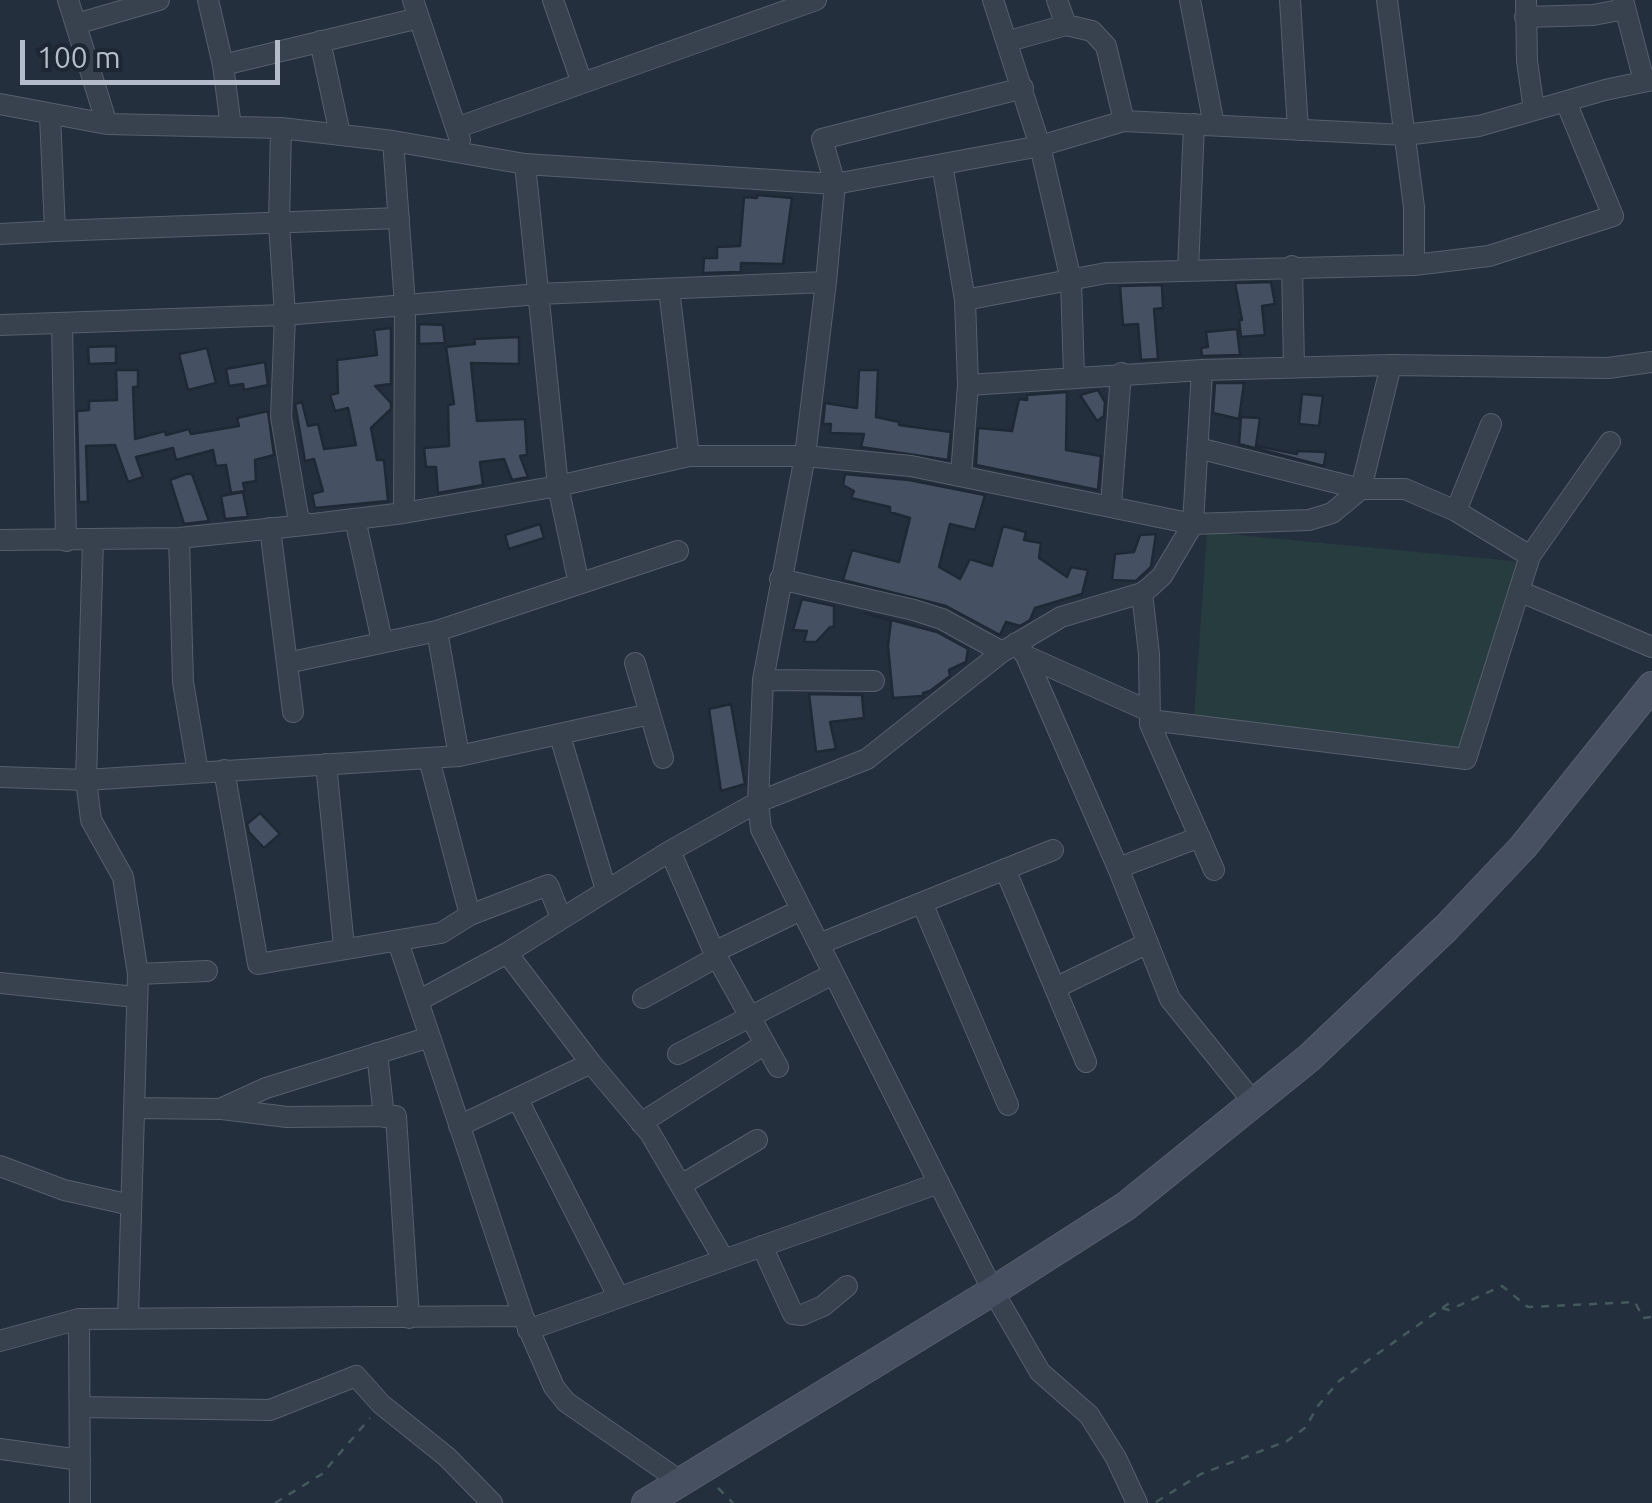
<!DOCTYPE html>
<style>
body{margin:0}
#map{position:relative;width:1652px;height:1503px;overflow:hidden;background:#242f3e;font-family:Ubuntu,sans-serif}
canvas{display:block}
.scale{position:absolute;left:20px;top:40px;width:260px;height:45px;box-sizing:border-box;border:5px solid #b4bcc9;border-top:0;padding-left:12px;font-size:30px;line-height:35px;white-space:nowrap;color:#b4bcc9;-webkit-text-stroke:8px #1d2633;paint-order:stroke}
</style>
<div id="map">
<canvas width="1652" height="1503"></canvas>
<div class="scale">100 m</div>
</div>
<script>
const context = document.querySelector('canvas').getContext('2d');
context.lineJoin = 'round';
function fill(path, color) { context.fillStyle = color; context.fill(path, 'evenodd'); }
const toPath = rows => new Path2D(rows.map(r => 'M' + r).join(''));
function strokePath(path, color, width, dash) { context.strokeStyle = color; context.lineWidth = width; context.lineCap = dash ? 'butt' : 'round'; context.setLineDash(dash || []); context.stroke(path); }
const green = toPath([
 [1207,532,1523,562,1461,753,1194,717]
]);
const building = toPath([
 [757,195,792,198,783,264,741,263,741,272,703,273,704,258,717,258,717,247,740,246,744,197,757,198,757,195],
 [1271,282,1275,304,1262,306,1265,335,1241,337,1239,320,1242,320,1235,283,1271,282],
 [1162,285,1163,308,1154,309,1158,359,1141,360,1138,324,1123,325,1120,286,1162,285],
 [419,324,443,325,445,343,419,344,419,324],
 [391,328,391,384,375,386,391,403,391,409,371,428,377,460,384,460,388,501,315,508,312,494,323,491,314,459,305,461,295,404,302,402,308,426,318,424,324,449,356,445,348,408,335,411,330,395,338,393,337,360,377,355,374,330,391,328],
 [1237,329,1240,355,1202,356,1201,348,1208,347,1206,332,1237,329],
 [519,337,519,364,471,363,477,421,525,419,527,455,520,456,528,477,512,480,504,459,480,462,483,485,438,493,436,467,426,467,424,448,449,446,448,405,454,404,446,347,475,344,474,339,519,337],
 [116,346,116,363,89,364,88,347,116,346],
 [207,348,216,383,188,390,179,354,207,348],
 [265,362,268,385,244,390,243,384,229,386,226,369,265,362],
 [116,370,138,370,138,387,133,387,135,439,165,431,166,435,189,429,191,434,239,426,237,418,268,411,274,455,255,460,256,481,243,483,245,491,231,493,226,465,216,466,213,450,176,460,173,448,136,457,143,477,128,482,115,445,86,446,88,502,79,502,77,411,89,410,89,401,117,400,116,370],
 [859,370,878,370,876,417,899,422,899,425,951,432,948,460,861,447,864,434,830,433,831,424,823,424,825,403,857,408,859,370],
 [1215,383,1244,383,1239,419,1213,413,1215,383],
 [1098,390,1105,402,1104,416,1097,421,1080,395,1098,390],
 [1067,392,1066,450,1101,456,1098,490,976,465,978,428,1012,431,1019,399,1027,400,1027,395,1067,392],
 [1302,394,1323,396,1319,426,1299,424,1302,394],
 [1241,417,1260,418,1256,446,1297,454,1297,451,1326,452,1324,466,1239,444,1241,417],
 [186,474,192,474,209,521,184,524,170,480,186,474],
 [845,474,909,480,985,495,975,530,950,524,939,567,960,579,970,559,992,566,1003,526,1026,532,1024,540,1041,543,1039,558,1067,577,1071,567,1088,570,1082,594,1035,608,1030,620,1020,626,1006,622,1000,635,946,606,843,580,852,550,899,562,910,518,890,512,890,507,851,498,854,491,843,485,845,474],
 [243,492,248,517,225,519,221,496,243,492],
 [540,524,544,538,509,549,505,535,540,524],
 [1156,534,1151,567,1136,581,1112,580,1115,554,1134,552,1140,535,1156,534],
 [802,599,834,606,834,627,830,627,816,642,804,642,807,631,793,630,802,599],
 [865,613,937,632,968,649,966,662,949,670,950,676,930,691,923,693,923,696,893,698,888,646,891,621,865,613],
 [809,694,862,695,864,718,830,722,836,749,816,752,809,694],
 [731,704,745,784,721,791,709,709,731,704],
 [260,813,280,834,264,848,249,832,247,824,260,813]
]);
const path = toPath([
 [1442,1308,1449,1310,1502,1286,1528,1307,1635,1302,1643,1318,1652,1317],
 [718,1488,733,1503],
 [1156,1502,1201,1474,1287,1441,1306,1427,1317,1407,1339,1381,1455,1299],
 [275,1503,322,1474,370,1418]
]);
const street = toPath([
 [68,0,107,124],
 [208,0,223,65,231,127],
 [413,0,460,140],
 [553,0,582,83],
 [993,0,1040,146,1071,280,1074,377],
 [1057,0,1066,25],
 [1190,0,1214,125],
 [1290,0,1298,130],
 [1387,0,1414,207,1414,265],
 [1526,0,1527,61,1534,110],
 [1623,0,1644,81],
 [1525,17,1593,15,1625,9],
 [76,24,159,0],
 [320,41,340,134],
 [1009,41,1066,25,1092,31,1106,46,1124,121],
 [223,65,419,18],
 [1023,88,822,139,835,184,826,282,805,456,763,680,758,802,761,829,993,1291,1040,1372,1089,1415,1116,1458,1137,1503],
 [0,104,107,124,281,128,393,141,525,164,835,184,1040,146,1124,121,1405,135,1479,126,1605,90,1652,80],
 [281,128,279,224,285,315,281,417,298,516,305,525],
 [456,128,816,0],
 [393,141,405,305,404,513],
 [525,164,558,486,579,584],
 [942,164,965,300,968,385,961,475],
 [55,231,399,218],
 [0,234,55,231,50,115],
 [1292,266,1294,367],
 [1188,271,1194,124],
 [669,289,689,456],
 [965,300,1106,273,1414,265,1489,256,1613,216,1566,102],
 [62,323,66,541],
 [0,325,285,315,538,294,826,282],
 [968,385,1202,370,1391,365,1608,368,1652,362],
 [1198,448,1361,489,1405,489,1456,511,1530,556],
 [1111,505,1121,373],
 [1456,511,1491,424],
 [355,519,382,641],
 [270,528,293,712],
 [179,538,183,682,198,772],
 [0,540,179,538,305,525,404,513,558,486,689,456,805,456,911,466,1193,524,1309,520,1332,513,1361,489,1391,365],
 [93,541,86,780,91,820,123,877,138,974,128,1319],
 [780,579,914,610,942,619,1002,652],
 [1519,591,1652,647],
 [1142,593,1149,654,1150,724,1214,870],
 [437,631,459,756],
 [1016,643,1026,656,1118,868,1170,999,1254,1103],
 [1026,656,1149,711],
 [287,663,437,631,678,551],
 [635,663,663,758],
 [763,680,874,681],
 [1150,720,1466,759,1530,556,1610,442],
 [560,736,606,890],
 [429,759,470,915],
 [326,764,344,947],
 [224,770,258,964,441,933,470,915,548,885,561,918],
 [0,777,86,780,459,756,650,714],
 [670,851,714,952,778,1067],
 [1118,868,1200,837],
 [1005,869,1086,1062],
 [922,903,1008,1105],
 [819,944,1053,850],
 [714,952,801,910],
 [507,953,591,1063,650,1133,723,1258],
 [138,974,207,971],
 [0,983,136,997],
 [1055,988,1148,943],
 [643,998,717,957],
 [418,1001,507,953,670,851,758,802,867,759,1002,652,1061,617,1142,593,1150,587,1162,576,1193,524,1202,370],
 [430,1037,523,1316,554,1387,566,1402,680,1481],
 [377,1053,384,1117],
 [678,1054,833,974],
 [517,1098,618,1296],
 [134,1108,220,1109,266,1088,430,1037,398,942],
 [222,1109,287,1117,396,1116,409,1318],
 [641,1123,765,1044],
 [459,1126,591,1063],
 [0,1166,64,1190,131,1205],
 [681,1185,757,1140],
 [762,1246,793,1314,802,1315,823,1306,847,1286],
 [79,1319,80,1503],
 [528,1330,939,1183],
 [0,1341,79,1319,523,1316],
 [80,1407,270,1410,356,1376,381,1404,447,1457,492,1503],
 [0,1449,80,1460]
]);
const secondary = toPath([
 [646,1503,993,1291,1126,1206,1309,1058,1446,928,1523,847,1652,686]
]);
fill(green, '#263c3f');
fill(building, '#455162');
strokePath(building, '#1f2835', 2.5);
strokePath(street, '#565f6c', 22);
strokePath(secondary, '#565f6c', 30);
strokePath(path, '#44595c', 2.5, [8, 8]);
strokePath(street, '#38414e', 20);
strokePath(secondary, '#465061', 28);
</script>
